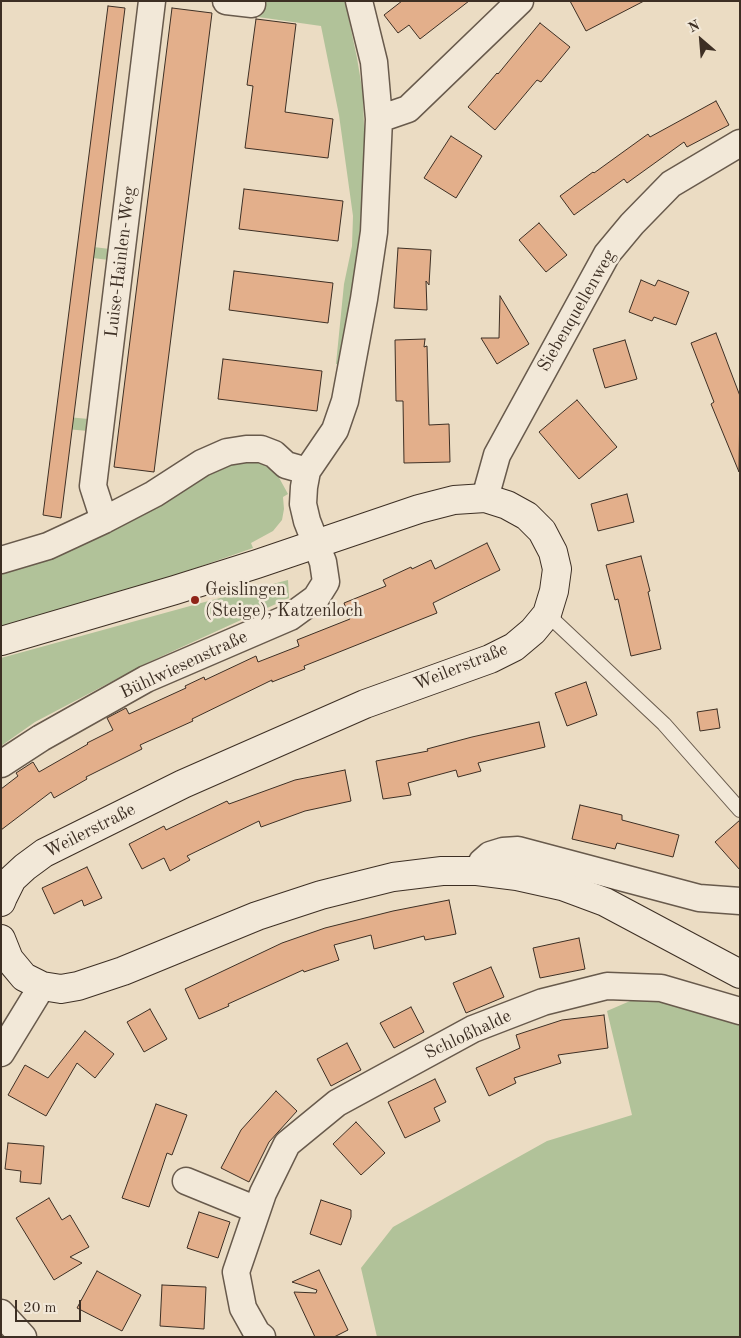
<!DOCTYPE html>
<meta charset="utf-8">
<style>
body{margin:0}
#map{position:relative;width:741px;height:1338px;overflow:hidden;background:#ebdcc3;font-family:"Old Standard TT",serif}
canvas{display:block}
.frame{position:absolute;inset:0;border:2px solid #3d2f24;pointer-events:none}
.north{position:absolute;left:676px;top:15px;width:50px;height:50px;-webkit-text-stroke:4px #f2e8d8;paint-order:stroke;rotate:333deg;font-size:14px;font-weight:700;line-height:20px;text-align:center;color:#3d2f24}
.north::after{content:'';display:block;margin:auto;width:18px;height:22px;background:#3d2f24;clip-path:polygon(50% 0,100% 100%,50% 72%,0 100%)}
.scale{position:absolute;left:15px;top:1300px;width:66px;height:22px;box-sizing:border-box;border:2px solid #3d2f24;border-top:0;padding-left:6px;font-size:15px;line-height:18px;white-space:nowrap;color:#3d2f24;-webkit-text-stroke:4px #f2e8d8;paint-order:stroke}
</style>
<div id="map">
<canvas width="741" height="1338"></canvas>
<div class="frame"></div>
<div class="north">N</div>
<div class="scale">20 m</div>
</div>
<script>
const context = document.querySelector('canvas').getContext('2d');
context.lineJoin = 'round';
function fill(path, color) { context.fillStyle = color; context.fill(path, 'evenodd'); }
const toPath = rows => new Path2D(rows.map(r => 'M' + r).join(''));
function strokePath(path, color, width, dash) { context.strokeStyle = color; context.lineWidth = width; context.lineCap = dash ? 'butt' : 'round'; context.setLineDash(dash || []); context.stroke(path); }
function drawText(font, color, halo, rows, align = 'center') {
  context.font = font + ' "Old Standard TT",serif'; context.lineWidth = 5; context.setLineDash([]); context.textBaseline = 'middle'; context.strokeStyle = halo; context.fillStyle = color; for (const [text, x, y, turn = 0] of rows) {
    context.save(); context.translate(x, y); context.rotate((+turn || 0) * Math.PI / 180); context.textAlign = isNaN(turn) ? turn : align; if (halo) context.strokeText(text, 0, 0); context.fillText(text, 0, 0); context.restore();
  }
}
const green = toPath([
 [260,1,345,1,357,58,363,94,366,190,358,271,343,365,336,364,344,284,352,246,353,216,339,115,321,26,258,17],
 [77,245,110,249,109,260,76,256],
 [56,416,89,419,88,431,55,428],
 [245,459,261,463,277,474,288,494,283,497,284,509,282,520,273,531,251,543,253,548,173,576,1,628,1,570,207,471],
 [288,580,289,598,147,663,35,722,1,746,1,658,201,603],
 [637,998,716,1013,740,1021,740,1337,377,1337,361,1268,393,1227,547,1141,632,1115,607,1011]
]);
const building = toPath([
 [402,1,469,1,420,39,409,25,398,33,384,15,402,1],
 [570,1,644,1,586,31,570,1],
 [108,6,125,8,61,518,43,515,108,6],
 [172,8,212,13,154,472,114,467,172,8],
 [256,19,296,24,285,112,333,119,328,158,245,148,253,86,247,85,256,19],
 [540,23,570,47,541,82,537,80,495,130,468,107,497,73,498,74,540,23],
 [716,101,729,125,687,147,684,142,627,183,624,179,574,215,560,196,593,172,594,173,648,134,650,137,716,101],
 [451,136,482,156,456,198,424,178,451,136],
 [244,189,343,201,338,241,239,229,244,189],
 [539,223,567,255,546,272,519,240,539,223],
 [398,248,431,250,429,285,426,281,427,310,394,308,398,248],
 [234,271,333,283,328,323,229,310,234,271],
 [641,280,655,286,658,280,689,292,676,325,654,317,652,321,629,312,641,280],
 [500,296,529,344,497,364,481,338,499,338,500,296],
 [716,333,740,396,739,472,711,404,714,402,691,343,716,333],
 [425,339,424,347,427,346,429,425,449,424,450,462,404,463,403,401,396,401,395,340,425,339],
 [625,340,637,379,605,388,593,349,625,340],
 [223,359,322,371,317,411,218,399,223,359],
 [577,400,617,447,579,479,539,432,577,400],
 [627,494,634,522,598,531,591,504,627,494],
 [487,543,500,570,433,603,437,613,304,666,305,669,272,682,272,680,192,719,193,721,140,745,142,749,86,777,87,779,54,798,51,792,1,830,1,789,18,776,16,773,33,762,39,772,88,744,87,743,113,730,107,718,126,708,129,714,186,688,185,686,204,677,205,680,256,656,258,662,299,646,297,640,350,619,344,603,386,586,383,580,411,567,412,569,431,560,435,569,487,543],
 [641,556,650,591,648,592,661,649,631,656,618,599,615,600,606,565,641,556],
 [586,682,597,715,567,726,555,693,586,682],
 [717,709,720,728,700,731,697,712,717,709],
 [539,722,545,747,478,763,481,771,458,777,456,770,408,783,411,795,383,799,376,761,428,751,427,749,472,737,539,722],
 [345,770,351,801,305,811,261,827,259,821,187,856,190,860,170,871,164,858,142,869,129,844,164,826,166,830,227,801,229,804,295,780,345,770],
 [580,805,622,815,622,820,679,835,673,857,617,843,615,849,572,839,580,805],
 [740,820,740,870,715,842,740,820],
 [87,867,102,898,84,906,82,900,54,914,42,888,87,867],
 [449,900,456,934,425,940,424,936,374,949,371,935,334,945,339,960,304,972,303,970,228,1004,229,1006,199,1019,185,989,282,943,325,928,393,911,449,900],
 [579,938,585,969,540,978,533,948,579,938],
 [491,967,504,997,466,1013,453,983,491,967],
 [411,1007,424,1032,394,1048,380,1023,411,1007],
 [150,1009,167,1039,144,1052,127,1022,150,1009],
 [604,1015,608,1048,558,1055,561,1063,514,1078,516,1083,489,1096,476,1068,520,1048,516,1035,562,1020,604,1015],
 [85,1031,114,1054,95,1078,77,1063,46,1116,8,1095,25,1065,48,1078,85,1031],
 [347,1043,361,1070,331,1086,317,1059,347,1043],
 [435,1079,446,1102,434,1108,440,1121,405,1138,388,1102,435,1079],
 [276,1091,297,1111,269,1142,249,1182,221,1168,241,1130,276,1091],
 [156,1104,187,1115,172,1155,167,1153,149,1207,122,1198,156,1104],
 [356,1122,385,1153,361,1175,333,1144,356,1122],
 [8,1143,44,1146,41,1184,20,1182,21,1171,5,1169,8,1143],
 [49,1198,62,1220,70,1215,89,1247,70,1257,82,1263,54,1280,16,1218,49,1198],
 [321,1200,351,1210,351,1217,341,1245,310,1234,321,1200],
 [199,1212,230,1222,218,1258,187,1248,199,1212],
 [319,1270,348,1330,334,1337,315,1337,294,1292,316,1293,317,1290,292,1282,319,1270],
 [97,1271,141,1295,122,1331,77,1308,97,1271],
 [162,1285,206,1287,204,1329,160,1326,162,1285]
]);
const lane = toPath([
 [547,614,664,724,740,810]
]);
const street = toPath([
 [226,1,252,4],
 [379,119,408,109,520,1],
 [485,498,497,455,607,254,632,224,671,184,740,143],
 [104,520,93,486,152,1],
 [1,560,48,546,104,520,154,494,202,463,227,452,246,449,261,449,274,454,286,465,307,471],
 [1,764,41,738,146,679,290,617,316,598,326,582,323,562,307,521,303,504,304,487,307,471,335,430,345,401,364,299,374,232,379,119,374,62,359,1],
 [477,871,482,862,490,855,503,851,518,850,699,898,740,901],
 [1,1053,42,986],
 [186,1181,257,1210],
 [1,1313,23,1337],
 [262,1337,257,1333,243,1308,236,1272,263,1193,287,1144,337,1103,473,1029,543,1002,607,986,661,988,740,1011]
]);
const secondary = toPath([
 [1,641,175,590,257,564,419,509,454,500,485,498,507,505,527,516,542,531,553,552,557,569,554,591,547,614,533,631,514,647,490,659,365,704,183,784,44,853,25,867,12,879,3,897,1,902],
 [1,939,9,959,24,977,42,986,61,989,78,986,123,971,257,916,321,895,393,877,442,871,477,871,517,876,562,886,605,902,740,974]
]);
const markers = [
 [195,600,5,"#8f2418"]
];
const streetNames = [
 ["Luise-Hainlen-Weg",121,262,-83],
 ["Siebenquellenweg",577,311,-60],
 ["Bühlwiesenstraße",184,665,-25],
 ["Weilerstraße",461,667,-22],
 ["Weilerstraße",90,831,-27],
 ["Schloßhalde",468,1035,-25]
];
const poiNames = [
 ["Geislingen",205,590],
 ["(Steige), Katzenloch",205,611]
];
fill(green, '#b1c299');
fill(building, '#e3af8b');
strokePath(building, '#3d2f24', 1);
strokePath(lane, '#685a4c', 16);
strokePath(street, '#685a4c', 29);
strokePath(secondary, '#3d2f24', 30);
strokePath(lane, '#f2e8d8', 14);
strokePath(street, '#f2e8d8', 26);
strokePath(secondary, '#f2e8d8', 28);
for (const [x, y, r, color] of markers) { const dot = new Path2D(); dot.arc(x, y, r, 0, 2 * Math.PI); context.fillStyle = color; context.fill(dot); strokePath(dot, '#f2e8d8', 2); }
drawText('18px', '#3d2f24', '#f2e8d8', streetNames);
drawText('18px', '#3d2f24', '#f2e8d8', poiNames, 'left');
</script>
